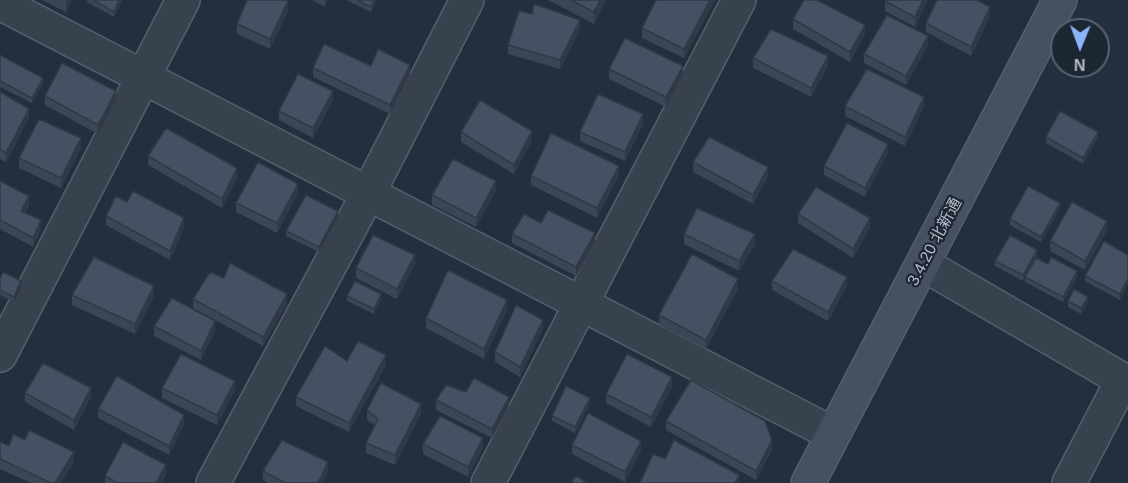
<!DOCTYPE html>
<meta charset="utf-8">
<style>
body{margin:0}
#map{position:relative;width:1128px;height:483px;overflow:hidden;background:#242f3e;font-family:Helvetica,sans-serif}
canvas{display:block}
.north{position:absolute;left:1050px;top:18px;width:60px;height:60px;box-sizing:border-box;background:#1d2633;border:2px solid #59626f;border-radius:50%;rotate:181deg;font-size:16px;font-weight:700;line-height:24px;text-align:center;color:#b4bcc9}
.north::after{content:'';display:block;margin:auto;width:21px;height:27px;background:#8ab4f8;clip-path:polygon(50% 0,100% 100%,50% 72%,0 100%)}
</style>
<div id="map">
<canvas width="1128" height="483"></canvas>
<div class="north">N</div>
</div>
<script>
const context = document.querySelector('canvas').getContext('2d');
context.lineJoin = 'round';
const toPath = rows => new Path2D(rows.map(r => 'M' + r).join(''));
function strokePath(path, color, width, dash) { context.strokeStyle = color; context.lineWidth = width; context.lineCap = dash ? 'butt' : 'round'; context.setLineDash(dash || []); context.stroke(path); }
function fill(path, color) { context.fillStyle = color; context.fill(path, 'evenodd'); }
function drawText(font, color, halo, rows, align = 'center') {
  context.font = font + ' Helvetica,"Noto Sans JP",sans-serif'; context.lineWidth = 4.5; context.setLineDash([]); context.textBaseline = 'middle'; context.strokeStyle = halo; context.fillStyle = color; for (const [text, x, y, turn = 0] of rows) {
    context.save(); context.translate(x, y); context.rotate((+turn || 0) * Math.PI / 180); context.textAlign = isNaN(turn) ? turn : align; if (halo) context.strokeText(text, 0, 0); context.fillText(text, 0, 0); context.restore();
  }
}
const street = toPath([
 [0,3,833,434],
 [923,264,1128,383],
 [0,355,183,0],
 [213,483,368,194,467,0],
 [488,483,739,0],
 [1069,483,1122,381]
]);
const secondary = toPath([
 [808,483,1060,0]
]);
const wall = toPath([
 [42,0,72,0,66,12],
 [87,0,122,0,114,17,87,2],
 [312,0,328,0,325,7],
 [346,0,377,0,371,12],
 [548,0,606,0,594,24],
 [656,0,715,0,684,58,642,38,642,28],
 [885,0,928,0,915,27,885,11],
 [288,11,270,49,237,34,237,24],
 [990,16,971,56,926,32,926,23],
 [793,19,865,34,850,62,793,29],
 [580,29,560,69,508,54,508,45],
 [928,45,906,85,864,63,864,54],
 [0,55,43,84,32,103,0,87],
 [753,58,828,66,811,97,753,68],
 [371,66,410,75,390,114,313,77,313,68],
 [609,69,683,75,666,107,609,79],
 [0,92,29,118,6,162,0,159],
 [45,96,116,100,98,134,45,105],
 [333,100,313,138,279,120,279,111],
 [845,106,924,106,905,146,845,116],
 [643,124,625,161,580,141,580,132],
 [461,132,532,140,514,174,461,142],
 [1046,137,1098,137,1083,164,1046,143],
 [81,148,61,188,19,168,19,158],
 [888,153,865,197,824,175,824,166],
 [148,156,237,178,222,208,148,165],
 [693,162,768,176,753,204,693,172],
 [619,175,597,218,531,185,531,176],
 [0,181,29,206,25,213,41,229,33,247,0,229],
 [496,190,476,227,432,205,432,195],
 [298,193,277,233,236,212,236,203],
 [127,202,184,227,170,260,106,225,106,216],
 [1060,208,1041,242,1010,225,1010,219],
 [798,214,870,227,853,258,798,223],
 [338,217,319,252,286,236,286,231],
 [541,223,595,242,576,276,512,243,512,234],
 [1107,230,1085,270,1050,251,1050,241],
 [684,234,755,244,739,271,684,244],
 [1037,255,1023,281,995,266,995,261],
 [1128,255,1120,300,1085,281,1085,276],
 [415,264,397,299,356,278,356,268],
 [1048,264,1077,277,1063,302,1025,282,1025,277],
 [0,278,21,287,14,302,0,295],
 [224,278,287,304,263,346,193,308,193,299],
 [772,281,847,286,828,321,772,290],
 [738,289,706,349,659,325,659,315],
 [72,295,154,296,135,334,72,305],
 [347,296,381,300,374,314,347,301],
 [1068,301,1088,302,1081,314,1068,307],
 [507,310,484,359,426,328,426,318],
 [154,326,215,331,201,360,154,336],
 [543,329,520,377,495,362,495,352],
 [347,361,386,365,349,432,296,406,296,397],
 [672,387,651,427,606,403,606,394],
 [162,388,235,390,217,425,162,398],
 [466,392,509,406,492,438,436,410,436,400],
 [25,393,91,397,74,430,25,402],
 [590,403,575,433,552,421,552,416],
 [98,409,184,424,169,455,98,418],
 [367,410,421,413,395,465,366,453,366,443,374,425,367,420],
 [666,421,772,450,756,480,666,430],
 [25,440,74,462,61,483,31,483,0,469,0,442,9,446],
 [423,444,483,448,468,477,423,454],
 [572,445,641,450,625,482,572,454],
 [263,471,328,472,322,483,268,483,263,480],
 [166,474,162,483,105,483,105,476]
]);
const shadedWall = toPath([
 [67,0,72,0,66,12,66,3],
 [119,0,122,0,114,17,114,12],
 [325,0,328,0,325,7],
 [374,0,377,0,371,12,371,7],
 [600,0,606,0,594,24,594,12],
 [710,0,715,0,684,58,684,49],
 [923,0,928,0,915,27,915,17],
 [288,1,288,11,270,49,270,39],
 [990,7,990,16,971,56,971,47],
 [580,20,580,29,560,69,560,60],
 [865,25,865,34,850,62,850,52],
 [928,36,928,45,906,85,906,76],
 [828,56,828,66,811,97,811,88],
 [410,65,410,75,390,114,390,105],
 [683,66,683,75,666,107,666,97],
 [43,78,43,84,32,103,32,98],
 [116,91,116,100,98,134,98,125],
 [333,91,333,100,313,138,313,128],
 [924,97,924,106,905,146,905,137],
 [29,109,29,118,6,162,6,153],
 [643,114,643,124,625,161,625,152],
 [532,131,532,140,514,174,514,165],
 [1098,132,1098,137,1083,164,1083,158],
 [81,138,81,148,61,188,61,178],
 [888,144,888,153,865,197,865,188],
 [619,166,619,175,597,218,597,208],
 [768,167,768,176,753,204,753,195],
 [237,168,237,178,222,208,222,199],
 [496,181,496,190,476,227,476,218],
 [298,184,298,193,277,233,277,223],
 [29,196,29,206,21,220,21,211],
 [1060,203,1060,208,1041,242,1041,237],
 [338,211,338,217,319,252,319,247],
 [184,218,184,227,170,260,170,251],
 [870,218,870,227,853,258,853,249],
 [41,220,41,229,33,247,33,238],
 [1107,221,1107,230,1085,270,1085,261],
 [595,233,595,242,576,276,576,267],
 [755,234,755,244,739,271,739,261],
 [1037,250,1037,255,1023,281,1023,275],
 [415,255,415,264,397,299,397,289],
 [1077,271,1077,277,1063,302,1063,297],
 [847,277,847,286,828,321,828,312],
 [738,279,738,289,706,349,706,340],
 [1128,279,1128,285,1120,300,1120,294],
 [21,281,21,287,14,302,14,297],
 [154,286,154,296,135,334,135,324],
 [287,294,287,304,263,346,263,337],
 [381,294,381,300,374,314,374,309],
 [1088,297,1088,302,1081,314,1081,308],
 [507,300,507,310,484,359,484,349],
 [543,320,543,329,520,377,520,367],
 [215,321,215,331,201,360,201,351],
 [386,355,386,365,349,432,349,423],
 [672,377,672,387,651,427,651,417],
 [235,381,235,390,217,425,217,415],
 [91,388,91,397,74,430,74,420],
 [509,397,509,406,492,438,492,429],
 [590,398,590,403,575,433,575,427],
 [421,404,421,413,395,465,395,455],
 [184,415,184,424,169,455,169,446],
 [483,438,483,448,468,477,468,467],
 [772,440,772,450,756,480,756,471],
 [641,441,641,450,625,482,625,472],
 [74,452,74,462,61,483,55,483],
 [328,462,328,472,322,483,318,483],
 [166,465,166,474,162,483,156,483],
 [739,475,739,483,735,483]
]);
const building = toPath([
 [93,0,119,0,114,12,93,0],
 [247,0,285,0,288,1,270,39,237,24,247,0],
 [357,0,374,0,371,7,357,0],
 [571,0,600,0,594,12,571,0],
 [656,0,710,0,684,49,642,28,656,0],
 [804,0,817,0,865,25,850,52,793,19,804,0],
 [885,0,923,0,915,17,885,1,885,0],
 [937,0,977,0,990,7,971,47,926,23,937,0],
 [534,4,580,20,560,60,508,45,519,11,532,14,534,4],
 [887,15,928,36,906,76,864,54,887,15],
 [771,29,828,56,811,88,753,58,771,29],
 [625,38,683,66,666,97,609,69,625,38],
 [324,44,371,66,378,49,410,65,390,105,313,68,324,44],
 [0,55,43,78,32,98,0,81,0,55],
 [62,63,116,91,98,125,45,96,62,63],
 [867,69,924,97,905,137,845,106,867,69],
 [298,74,333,91,313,128,279,111,298,74],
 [0,92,29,109,6,153,0,149,0,92],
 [598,94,643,114,625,152,580,132,598,94],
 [480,100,532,131,514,165,461,132,480,100],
 [1060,111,1098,132,1083,158,1046,137,1060,111],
 [39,119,81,138,61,178,19,158,39,119],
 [847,123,888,144,865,188,824,166,847,123],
 [166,128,237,168,222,199,148,156,166,128],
 [551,133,619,166,597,208,531,176,551,133],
 [709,137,768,167,753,195,693,162,709,137],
 [453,159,496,181,476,218,432,195,453,159],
 [258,162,298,184,277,223,236,203,258,162],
 [0,181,29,196,21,211,41,220,33,238,0,220,0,181],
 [1028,186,1060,203,1041,237,1010,219,1028,186],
 [816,187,870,218,853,249,798,214,816,187],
 [133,191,184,218,170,251,106,216,116,196,127,202,133,191],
 [306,195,338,211,319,247,286,231,306,195],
 [1072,202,1107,221,1085,261,1050,241,1072,202],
 [697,208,755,234,739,261,684,234,697,208],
 [548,210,595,233,576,267,512,234,524,214,541,223,548,210],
 [373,235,415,255,397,289,356,268,373,235],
 [1010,235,1037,250,1023,275,995,261,1010,235],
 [1104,241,1128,255,1128,279,1120,294,1085,276,1104,241],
 [793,249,847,277,828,312,772,281,793,249],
 [692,254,738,279,706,340,659,315,692,254],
 [94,257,154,286,135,324,72,295,94,257],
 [1051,257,1077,271,1063,297,1025,277,1036,258,1048,264,1051,257],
 [230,263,287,294,263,337,193,299,210,272,224,278,230,263],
 [448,270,507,300,484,349,426,318,448,270],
 [3,272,21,281,14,297,0,290,0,278,3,272],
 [355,281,381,294,374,309,347,296,355,281],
 [1074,289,1088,297,1081,308,1068,301,1074,289],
 [172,298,215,321,201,351,154,326,172,298],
 [516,305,543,320,520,367,495,352,516,305],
 [358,341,386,355,349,423,296,397,325,346,347,361,358,341],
 [181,354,235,381,217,415,162,388,181,354],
 [627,354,672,377,651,417,606,394,627,354],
 [43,363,91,388,74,420,25,393,43,363],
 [117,376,184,415,169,446,98,409,117,376],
 [474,378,509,397,492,429,436,400,446,385,466,392,474,378],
 [691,380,765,421,772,440,756,471,666,421,691,380],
 [381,383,421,404,395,455,366,443,378,419,367,410,381,383],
 [566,386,590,398,575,427,552,416,566,386],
 [588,413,641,441,625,472,572,445,588,413],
 [440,416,483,438,468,467,423,444,440,416],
 [29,430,74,452,55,483,51,483,0,459,0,442,9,446,13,434,25,440,29,430],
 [282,440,328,462,318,483,285,483,263,471,282,440],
 [674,440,739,475,735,483,640,483,653,454,665,459,674,440],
 [123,442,166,465,156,483,118,483,105,476,123,442],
 [576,476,588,483,571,483,576,476]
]);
const streetNames = [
 ["3.4.20 北新通",935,242,-62]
];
strokePath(street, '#565f6c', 36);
strokePath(secondary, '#565f6c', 36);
strokePath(street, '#38414e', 33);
strokePath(secondary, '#465061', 33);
fill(wall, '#3b4654');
fill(shadedWall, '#303945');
fill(building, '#455162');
strokePath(building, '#303945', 1.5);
drawText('16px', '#b4bcc9', '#1d2633', streetNames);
</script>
